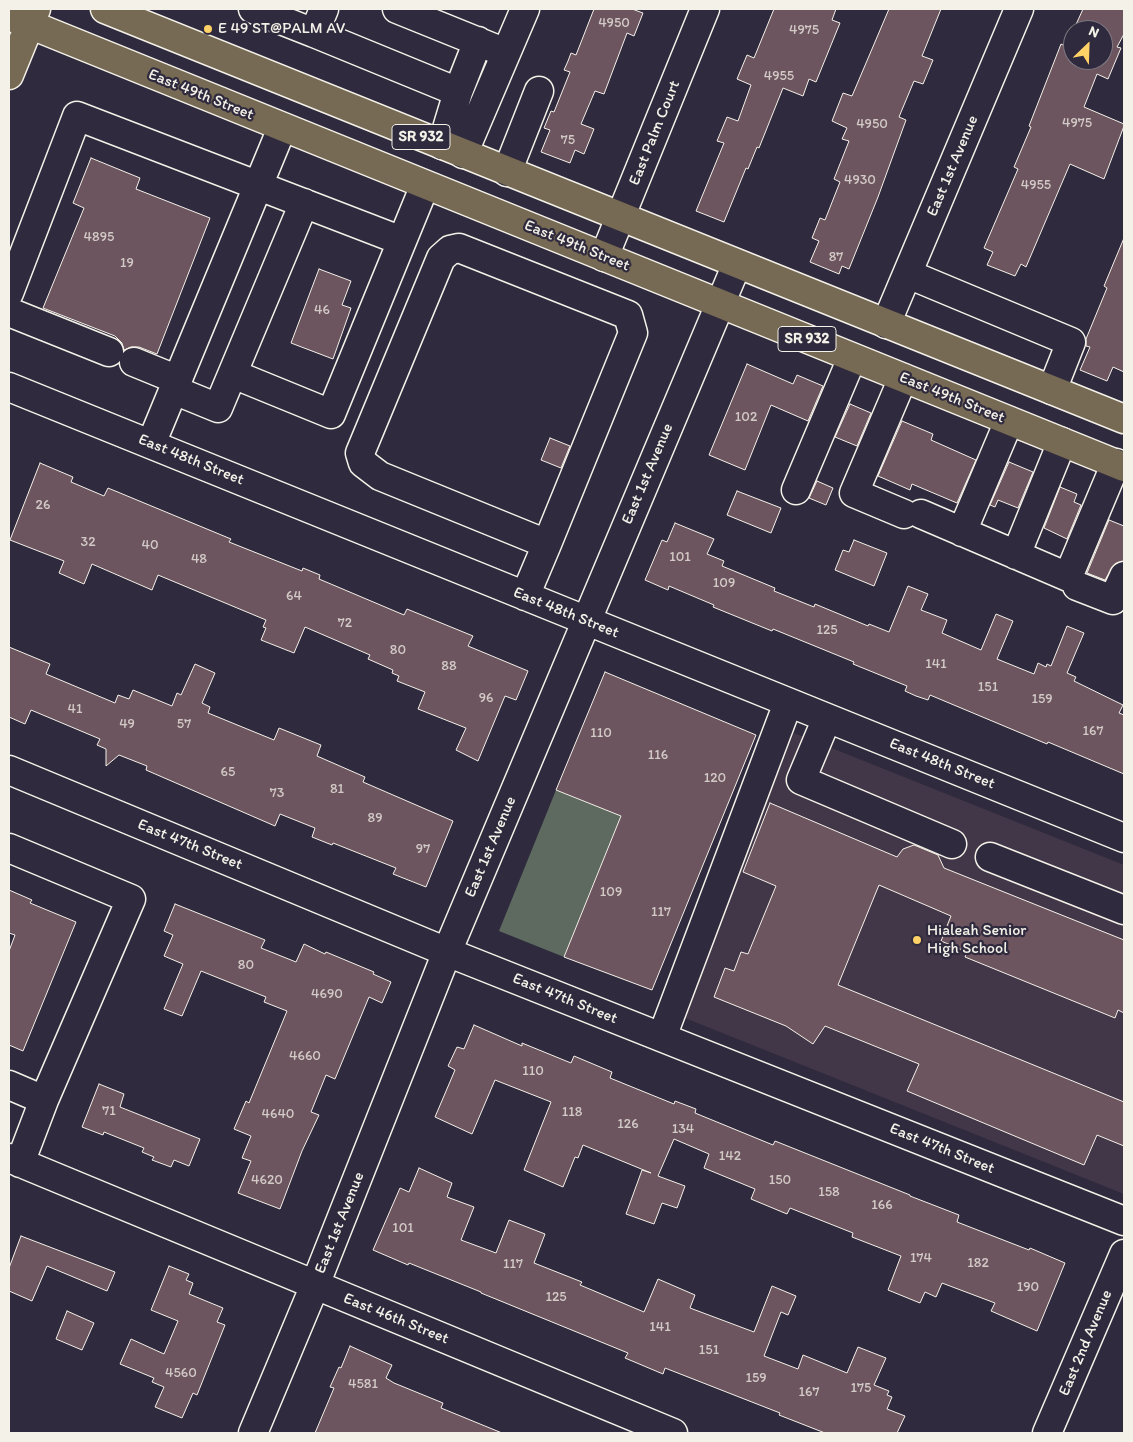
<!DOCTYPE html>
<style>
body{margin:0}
#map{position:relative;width:1133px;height:1442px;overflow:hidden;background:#2f2a3d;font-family:Itim,sans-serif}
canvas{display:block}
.frame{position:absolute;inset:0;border:10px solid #f4f1e8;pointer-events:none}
.north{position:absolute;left:1063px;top:20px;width:50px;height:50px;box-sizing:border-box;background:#2f2a3d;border:1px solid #7e7a81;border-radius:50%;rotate:24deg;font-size:14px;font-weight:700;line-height:20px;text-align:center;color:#f4f1e8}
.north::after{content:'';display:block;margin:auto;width:18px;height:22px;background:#ffd166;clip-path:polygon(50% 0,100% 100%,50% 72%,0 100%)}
</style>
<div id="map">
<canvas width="1133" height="1442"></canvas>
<div class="frame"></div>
<div class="north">N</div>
</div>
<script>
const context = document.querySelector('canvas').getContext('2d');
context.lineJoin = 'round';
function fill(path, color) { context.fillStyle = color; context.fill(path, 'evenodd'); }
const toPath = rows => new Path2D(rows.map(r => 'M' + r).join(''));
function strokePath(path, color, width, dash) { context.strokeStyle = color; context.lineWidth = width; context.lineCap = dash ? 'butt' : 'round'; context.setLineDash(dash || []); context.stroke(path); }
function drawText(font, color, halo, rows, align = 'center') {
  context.font = font + ' Itim,sans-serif'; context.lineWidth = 4.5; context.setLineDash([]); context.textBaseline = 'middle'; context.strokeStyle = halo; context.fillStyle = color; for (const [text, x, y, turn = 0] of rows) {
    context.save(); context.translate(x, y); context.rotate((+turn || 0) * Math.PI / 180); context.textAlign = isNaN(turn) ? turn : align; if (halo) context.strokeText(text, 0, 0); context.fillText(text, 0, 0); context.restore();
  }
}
const built = toPath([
 [794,733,1124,865,1124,1194,680,1016]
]);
const green = toPath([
 [556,790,621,816,564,957,499,931]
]);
const building = toPath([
 [594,9,632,9,643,13,634,36,627,33,604,94,595,91,581,124,594,129,584,154,575,150,570,163,541,152,550,130,544,128,551,111,554,112,570,72,564,70,568,61,571,53,576,55,594,9],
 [774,9,836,9,832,20,840,23,816,82,809,79,803,96,783,88,759,148,757,147,748,169,746,168,724,222,696,211,724,143,717,141,727,117,738,121,751,85,737,79,747,55,754,58,774,9],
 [889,9,941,9,922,56,933,60,923,84,914,81,899,117,906,120,878,197,849,269,842,266,839,274,810,262,819,241,812,238,820,218,825,220,840,182,834,179,849,141,842,139,847,128,832,121,843,93,852,96,889,9],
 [1083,9,1124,9,1124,34,1117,47,1121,48,1108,79,1097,74,1084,107,1124,124,1124,126,1104,179,1070,164,1026,267,1021,264,1015,276,987,265,993,252,984,248,1018,169,1014,167,1031,127,1029,126,1054,62,1061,44,1065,46,1073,28,1074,29,1083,9],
 [1073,30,1103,30,1103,60,1073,60,1073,30],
 [91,158,140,178,136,189,210,218,157,354,139,347,131,347,124,350,122,343,115,336,43,308,84,208,73,203,91,158],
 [1124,238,1124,372,1113,367,1107,381,1080,370,1090,347,1086,346,1086,339,1107,288,1104,286,1124,238],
 [319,269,351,281,342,305,351,308,333,359,291,343,319,269],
 [747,364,793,384,797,375,823,386,808,421,771,405,745,470,709,455,747,364],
 [850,404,871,413,857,446,835,437,850,404],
 [902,421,933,434,931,440,976,460,957,503,912,484,910,490,878,476,902,421],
 [550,438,570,446,561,468,541,460,550,438],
 [1009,462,1033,472,1018,508,998,500,995,507,990,505,1009,462],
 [40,463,73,477,71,482,104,496,108,488,231,539,229,542,302,571,303,568,320,575,319,579,404,615,407,609,473,636,468,646,528,671,516,700,505,696,478,761,456,750,466,728,418,709,425,692,397,681,399,676,392,673,393,670,368,659,370,655,305,627,294,653,261,640,266,628,263,627,266,620,158,575,152,590,92,564,84,584,59,573,64,561,10,540,40,463],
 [817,481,833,488,826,505,809,498,817,481],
 [1060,487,1077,494,1074,502,1081,505,1067,539,1044,528,1060,487],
 [737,491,781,508,771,533,727,515,737,491],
 [1109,520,1124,526,1124,561,1115,564,1105,580,1087,573,1109,520],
 [675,523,714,539,707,554,724,561,722,566,775,588,774,591,814,607,815,604,868,626,869,624,889,632,908,586,928,594,921,610,947,620,942,633,981,650,996,614,1013,621,997,659,1034,674,1038,663,1046,667,1047,664,1051,666,1067,626,1084,633,1067,673,1076,677,1074,681,1123,705,1119,713,1124,715,1124,774,1048,742,1047,744,930,695,928,700,916,696,905,691,907,686,853,664,854,662,773,629,772,631,713,607,714,605,669,586,668,590,645,580,662,540,667,542,675,523],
 [854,540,887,553,874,586,835,570,843,550,849,552,854,540],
 [9,647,50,664,46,674,115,703,118,695,129,699,133,690,172,706,177,693,181,695,195,664,215,673,202,703,210,707,208,713,274,740,279,728,321,745,317,756,365,777,363,782,453,821,426,887,393,874,396,868,333,843,332,845,312,837,315,828,280,814,275,826,146,770,147,766,119,755,106,766,106,749,97,745,100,739,31,710,25,724,9,717,9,647],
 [605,672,756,735,652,990,564,957,621,816,556,790,605,672],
 [770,803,897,857,903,849,914,845,938,855,944,868,1124,940,1124,1013,1118,1010,1115,1018,965,957,967,952,941,941,951,916,879,885,838,985,1124,1102,1124,1146,1097,1135,1084,1165,907,1091,919,1064,825,1026,813,1044,786,1026,714,997,725,968,734,971,741,952,748,954,776,886,743,872,770,803],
 [9,890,32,900,30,903,76,922,23,1051,9,1045,9,951,15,935,9,933,9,890],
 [175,904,265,940,261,948,296,962,304,944,325,954,326,952,374,972,373,974,391,982,382,1003,369,997,335,1079,326,1075,311,1112,319,1115,302,1151,280,1209,238,1193,251,1161,242,1158,251,1136,234,1129,246,1101,249,1103,287,1011,264,1002,266,997,201,971,182,1016,164,1009,183,964,164,956,173,935,164,931,175,904],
 [474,1025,522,1046,522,1043,571,1063,574,1056,612,1072,610,1078,674,1104,675,1101,696,1109,695,1113,773,1145,775,1141,910,1195,910,1196,959,1215,957,1222,1029,1250,1030,1248,1065,1263,1037,1331,991,1311,995,1303,942,1283,936,1297,925,1292,920,1303,888,1290,901,1256,852,1237,853,1233,790,1208,787,1214,751,1199,755,1189,704,1168,709,1154,674,1139,658,1176,685,1186,677,1208,662,1203,654,1224,626,1214,642,1170,651,1173,583,1145,578,1158,575,1157,563,1187,524,1170,551,1102,495,1080,472,1134,435,1117,455,1070,448,1066,457,1047,464,1049,474,1025],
 [99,1084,124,1094,120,1107,200,1139,189,1166,174,1160,171,1167,152,1160,154,1157,142,1152,144,1148,104,1132,103,1135,82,1127,99,1084],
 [419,1168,452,1183,447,1197,474,1207,461,1240,496,1253,509,1220,545,1234,534,1263,582,1282,580,1285,644,1312,658,1279,695,1295,690,1308,754,1332,772,1286,796,1296,788,1315,781,1312,764,1356,798,1369,803,1355,847,1373,858,1347,886,1358,874,1385,889,1391,887,1395,892,1397,887,1409,905,1416,897,1433,825,1433,779,1415,780,1413,665,1368,663,1374,625,1358,628,1353,481,1293,481,1292,409,1263,408,1265,373,1250,400,1188,409,1192,419,1168],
 [21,1236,115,1272,107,1291,47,1266,32,1301,9,1291,9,1268,21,1236],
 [169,1266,189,1274,186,1280,193,1283,189,1294,223,1308,217,1322,225,1325,197,1395,193,1393,182,1418,155,1407,164,1387,152,1382,154,1378,120,1364,131,1339,164,1354,178,1321,151,1310,169,1266],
 [67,1311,94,1323,82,1350,56,1339,67,1311],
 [350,1346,392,1365,386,1378,394,1383,443,1403,441,1408,502,1433,315,1433,334,1388,330,1387,339,1367,341,1368,350,1346]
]);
const minor = toPath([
 [253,9,314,33],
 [324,9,314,33,458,92,442,145],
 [397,9,506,53],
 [458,92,478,41],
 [463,154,525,9],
 [507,172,539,91],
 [604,257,705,9],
 [908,274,1071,342,1052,390],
 [9,293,77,116,402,241],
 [9,312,109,352],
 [886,324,1019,9],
 [134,362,178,380],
 [233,374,331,414,425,185],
 [903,378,854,493,904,514],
 [9,387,1124,838],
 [174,390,218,408,304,203],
 [151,444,282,128],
 [796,490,852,358],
 [921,514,1068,577,1116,463],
 [962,532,1009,421],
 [1016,555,1062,442],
 [1077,586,1113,600,1124,576],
 [525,596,547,544,633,333,628,315,459,248,450,250,441,258,360,453,363,463,380,476,547,544],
 [827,718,801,780,952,844],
 [9,770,447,952,1124,1221],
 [9,848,131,899,44,1100,9,1085],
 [990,857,1124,910],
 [662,1037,788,703],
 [9,1158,673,1433],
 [20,1163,44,1100],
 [253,1433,315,1285,447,952,737,264],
 [1047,1433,1124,1254]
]);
const major = toPath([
 [105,9,1124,419],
 [9,16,1124,467],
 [9,75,36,9]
]);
const markers = [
 [208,29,5,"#ffd166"],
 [917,940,5,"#ffd166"]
];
const numberNames = [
 ["4950",614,23],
 ["4975",804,30],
 ["4955",779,76],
 ["4975",1077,123],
 ["4950",872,124],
 ["75",568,140],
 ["4930",860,180],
 ["4955",1036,185],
 ["4895",99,237],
 ["87",836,257],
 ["19",127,263],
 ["46",322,310],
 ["102",746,417],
 ["26",43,505],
 ["32",88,542],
 ["40",150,545],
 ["101",680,557],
 ["48",199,559],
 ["109",724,583],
 ["64",294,596],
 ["72",345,623],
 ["125",827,630],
 ["80",398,650],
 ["141",936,664],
 ["88",449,666],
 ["151",988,687],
 ["96",486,698],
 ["159",1042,699],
 ["41",75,709],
 ["49",127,724],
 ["57",184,724],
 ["167",1093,731],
 ["110",601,733],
 ["116",658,755],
 ["65",228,772],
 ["120",715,778],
 ["81",337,789],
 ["73",277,793],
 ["89",375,818],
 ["97",423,849],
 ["109",611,892],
 ["117",661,912],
 ["80",246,965],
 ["4690",327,994],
 ["4660",305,1056],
 ["110",533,1071],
 ["71",109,1111],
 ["118",572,1112],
 ["4640",278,1114],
 ["126",628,1124],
 ["134",683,1129],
 ["142",730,1156],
 ["4620",267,1180],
 ["150",780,1180],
 ["158",829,1192],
 ["166",882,1205],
 ["101",403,1228],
 ["174",921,1258],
 ["182",978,1263],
 ["117",513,1264],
 ["190",1028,1287],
 ["125",556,1297],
 ["141",660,1327],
 ["151",709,1350],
 ["4560",181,1373],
 ["159",756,1378],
 ["4581",363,1384],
 ["175",861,1388],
 ["167",809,1392]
];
const shields = [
 [421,137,58],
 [807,339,58]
];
const shieldNames = [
 ["SR 932",421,137],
 ["SR 932",807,339]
];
const poiNames = [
 ["E 49 ST@PALM AV",218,29],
 ["Hialeah Senior",927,931],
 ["High School",927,949]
];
const streetNames = [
 ["East 49th Street",201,95,22],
 ["East Palm Court",655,133,-68],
 ["East 1st Avenue",953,166,-67],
 ["East 49th Street",577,246,22],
 ["East 49th Street",952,398,22],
 ["East 48th Street",191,460,22],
 ["East 1st Avenue",648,474,-67],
 ["East 48th Street",566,613,22],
 ["East 48th Street",942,764,22],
 ["East 47th Street",190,845,22],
 ["East 1st Avenue",491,847,-67],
 ["East 47th Street",565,999,22],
 ["East 47th Street",942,1149,22],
 ["East 1st Avenue",340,1223,-68],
 ["East 46th Street",396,1319,22],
 ["East 2nd Avenue",1086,1343,-67]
];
fill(built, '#423748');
fill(green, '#5e6a60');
fill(building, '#6d5560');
strokePath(building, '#f4f1e8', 1);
strokePath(minor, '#f4f1e8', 31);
strokePath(major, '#f4f1e8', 31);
strokePath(minor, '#2f2a3d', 28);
strokePath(major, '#766a54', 28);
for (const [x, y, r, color] of markers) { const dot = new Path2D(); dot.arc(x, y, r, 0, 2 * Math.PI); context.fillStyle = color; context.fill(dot); strokePath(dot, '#2f2a3d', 2); }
drawText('14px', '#d2cac6', null, numberNames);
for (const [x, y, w] of shields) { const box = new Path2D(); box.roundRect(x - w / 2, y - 12.5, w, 25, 4); context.fillStyle = '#2f2a3d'; context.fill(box); strokePath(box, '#f4f1e8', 1); }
drawText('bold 15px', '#f4f1e8', null, shieldNames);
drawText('16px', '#f4f1e8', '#2f2a3d', poiNames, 'left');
drawText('16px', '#f4f1e8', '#2f2a3d', streetNames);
</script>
